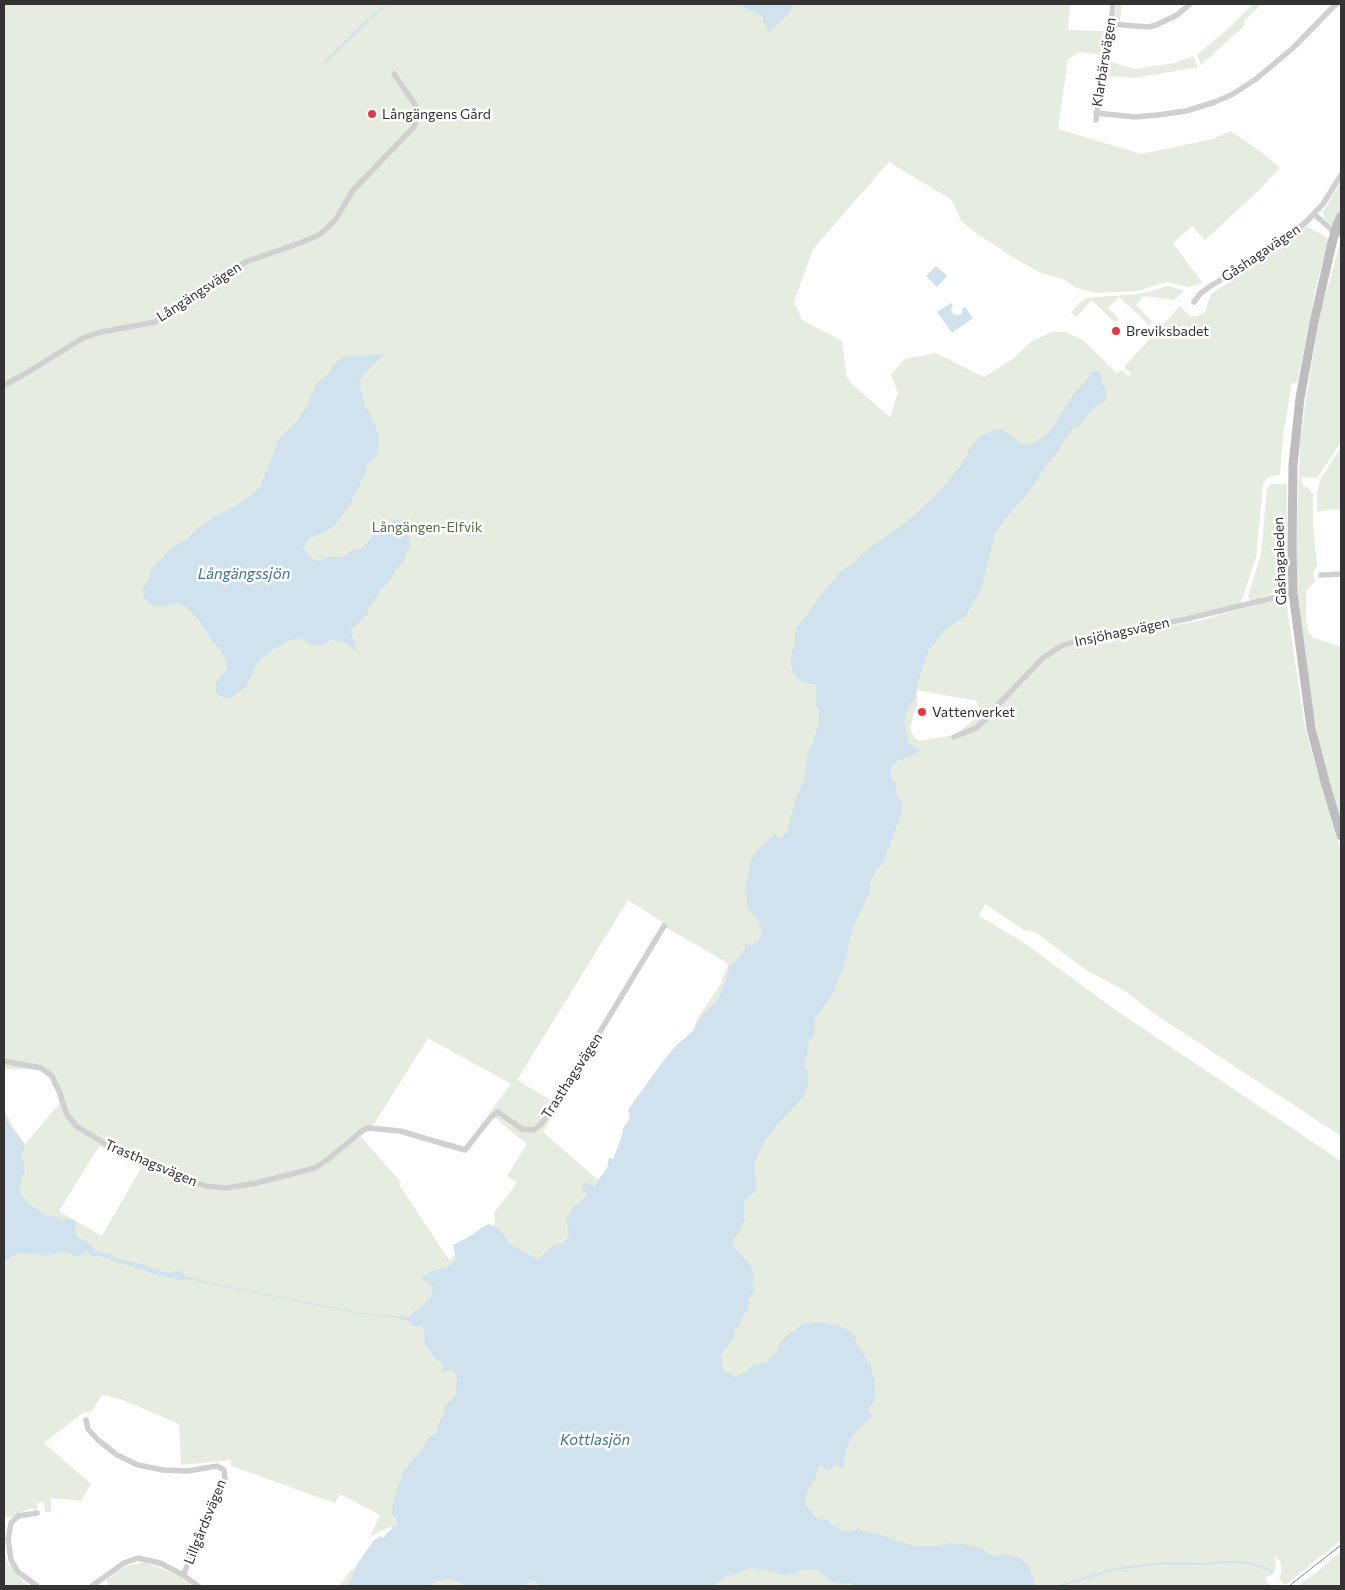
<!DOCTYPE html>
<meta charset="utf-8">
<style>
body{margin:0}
#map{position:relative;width:1345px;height:1590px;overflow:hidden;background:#fff;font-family:Commissioner,sans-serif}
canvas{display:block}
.frame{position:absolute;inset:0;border:5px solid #333;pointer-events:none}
</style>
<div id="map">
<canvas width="1345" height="1590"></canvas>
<div class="frame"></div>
</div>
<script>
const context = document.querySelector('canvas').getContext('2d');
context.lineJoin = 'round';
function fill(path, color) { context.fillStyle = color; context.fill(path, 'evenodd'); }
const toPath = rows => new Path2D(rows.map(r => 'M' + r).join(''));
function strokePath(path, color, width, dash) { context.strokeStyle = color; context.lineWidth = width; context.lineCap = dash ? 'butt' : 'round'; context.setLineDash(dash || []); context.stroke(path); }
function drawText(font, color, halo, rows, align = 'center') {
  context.font = font + ' Commissioner,sans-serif'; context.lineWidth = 5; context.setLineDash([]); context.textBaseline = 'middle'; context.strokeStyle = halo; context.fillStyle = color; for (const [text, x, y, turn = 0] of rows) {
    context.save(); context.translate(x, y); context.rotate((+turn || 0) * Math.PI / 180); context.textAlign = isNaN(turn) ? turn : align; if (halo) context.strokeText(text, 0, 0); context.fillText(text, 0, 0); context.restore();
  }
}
const green = toPath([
 [4,4,1070,4,1068,30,1105,31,1101,55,1080,52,1068,59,1058,129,1141,154,1213,139,1230,131,1260,151,1280,168,1261,188,1205,240,1192,226,1173,243,1188,264,1203,283,1188,287,1167,282,1136,291,1096,293,1077,288,1063,279,1041,273,1016,259,979,235,961,221,952,200,889,162,813,249,794,302,802,320,842,341,847,378,853,385,890,417,898,393,891,374,905,359,936,353,984,377,1013,359,1032,341,1052,332,1065,332,1083,340,1117,373,1121,370,1129,376,1131,374,1124,367,1180,306,1190,316,1197,316,1205,312,1211,294,1268,257,1306,226,1330,239,1317,282,1297,383,1292,383,1283,435,1280,475,1268,477,1263,484,1256,558,1240,605,1077,638,1073,639,1070,646,1203,620,1279,598,1284,598,1286,601,1305,728,1333,827,1341,850,1341,1136,1155,1014,1125,991,1086,970,1035,932,1024,930,985,904,979,916,1023,942,1114,1009,1341,1161,1341,1540,1285,1585,1279,1579,1282,1570,1280,1561,1275,1556,1276,1567,1273,1575,1267,1576,1266,1582,1272,1586,339,1586,351,1570,354,1569,375,1539,379,1539,378,1537,381,1537,382,1534,382,1538,384,1538,386,1534,392,1529,391,1526,370,1537,380,1515,340,1494,335,1503,231,1466,231,1460,181,1465,179,1424,123,1400,102,1395,91,1412,84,1412,44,1443,91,1484,81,1501,51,1498,51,1512,45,1512,43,1501,38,1503,37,1509,29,1509,11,1517,4,1517,4,1110,13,1127,25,1144,59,1104,59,1098,51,1079,40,1069,4,1069],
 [917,690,977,701,978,714,969,724,954,735,919,741,914,737,910,728,917,705],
 [628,900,664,923,667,928,727,963,728,967,722,978,722,982,697,1019,693,1031,676,1046,664,1060,628,1111,630,1115,628,1122,624,1126,619,1147,613,1159,609,1158,608,1166,598,1180,543,1132,559,1105,517,1080],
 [428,1038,511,1084,489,1113,527,1144,507,1176,517,1183,494,1213,495,1224,449,1260,400,1186,401,1182,361,1137,374,1124],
 [99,1146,141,1168,102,1236,59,1211],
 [1117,4,1122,4,1120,22,1115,16],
 [1253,4,1262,4,1243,22,1245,25,1201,65,1197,55,1231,26],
 [1193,56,1198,67,1135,78,1106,76,1108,61,1135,69,1175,63],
 [1341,182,1341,208,1334,226,1330,224,1324,218,1323,212],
 [1340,244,1341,245,1341,442,1317,478,1302,477,1302,485,1308,488,1313,494,1313,525,1317,566,1313,573,1315,581,1306,591,1306,620,1308,632,1312,637,1341,647,1341,821,1323,760,1312,706,1298,605,1296,551,1300,443,1310,372,1321,310],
 [1169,286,1184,291,1174,300,1144,296,1136,305,1153,322,1150,326,1119,297,1108,308,1119,319,1115,323,1092,300,1076,317,1071,313,1078,304,1086,298,1139,294],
 [1341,447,1341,510,1332,509,1317,512,1317,492,1320,480],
 [1272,484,1287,484,1286,583,1283,589,1251,601,1248,597,1261,554,1267,488],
 [4,1549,7,1562,23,1582,30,1586,4,1586],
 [1341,1551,1341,1586,1297,1586,1316,1573],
 [145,1562,179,1576,192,1586,106,1586,109,1584,106,1580,126,1566]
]);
const water = toPath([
 [741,4,794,4,787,16,770,32,767,29,766,24,763,23,763,16,744,8],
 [936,266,947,276,937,287,926,276],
 [951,303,953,306,951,310,953,314,958,315,962,314,962,309,965,307,973,318,952,333,937,312],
 [385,354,365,372,359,382,365,406,370,414,380,439,376,456,367,465,366,472,351,502,340,519,333,527,308,539,303,548,311,558,318,561,328,557,343,557,351,550,361,549,374,534,381,530,385,524,397,519,407,523,410,545,404,560,397,568,390,581,380,591,368,609,367,615,352,628,351,632,357,649,353,650,347,643,331,640,316,647,300,638,287,641,269,652,261,659,256,665,246,687,229,699,221,697,216,692,215,685,227,668,226,661,219,648,210,638,199,620,186,606,176,603,159,607,148,603,144,598,142,590,148,579,152,568,171,548,186,540,197,529,212,518,237,505,260,488,279,438,296,422,308,404,316,384,329,373,333,366,343,357],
 [1096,371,1100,372,1102,382,1107,393,1105,401,1096,405,1079,426,1072,428,1057,453,1051,459,1029,492,1005,519,995,534,981,588,970,609,965,616,944,630,939,639,928,651,917,684,916,695,907,711,904,723,909,744,918,749,918,753,896,762,891,768,891,778,895,781,897,795,903,804,900,818,883,862,875,872,870,883,870,891,853,927,849,940,847,957,833,994,815,1018,814,1036,808,1041,809,1047,805,1060,804,1064,808,1072,808,1086,803,1097,781,1120,765,1140,754,1165,757,1189,755,1192,745,1200,743,1206,745,1220,738,1234,732,1240,734,1247,749,1263,754,1273,753,1286,754,1290,749,1300,747,1311,740,1321,740,1325,735,1330,733,1339,721,1354,721,1359,724,1370,735,1377,744,1373,751,1367,767,1361,776,1353,780,1343,789,1334,804,1324,819,1322,832,1324,845,1329,856,1336,855,1342,868,1362,871,1364,871,1371,875,1379,875,1390,876,1394,874,1397,874,1402,868,1408,872,1416,854,1434,847,1446,843,1466,840,1468,837,1465,835,1465,830,1471,825,1469,822,1465,817,1467,818,1472,806,1494,805,1505,818,1519,828,1520,832,1525,846,1531,850,1532,859,1528,864,1532,875,1533,913,1546,938,1546,948,1543,964,1544,982,1549,988,1554,995,1556,1006,1554,1015,1556,1024,1561,1029,1567,1034,1580,1034,1586,857,1586,849,1583,845,1584,832,1582,818,1570,801,1570,794,1574,782,1575,769,1570,748,1568,739,1573,724,1577,713,1586,541,1586,534,1580,524,1586,467,1586,450,1578,437,1581,429,1586,348,1586,358,1563,375,1539,379,1539,378,1537,381,1537,382,1534,382,1538,385,1537,386,1534,392,1529,392,1525,396,1528,397,1519,392,1515,393,1502,403,1472,422,1449,428,1438,436,1433,439,1421,443,1417,444,1408,455,1396,457,1390,455,1384,458,1379,454,1371,451,1369,445,1372,442,1372,443,1366,440,1361,435,1359,425,1343,423,1327,413,1326,408,1321,402,1320,401,1318,361,1314,187,1279,181,1280,160,1276,100,1256,94,1257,87,1252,83,1253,79,1257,63,1251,47,1256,35,1253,16,1254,11,1257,4,1262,4,1114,10,1126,24,1144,24,1148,21,1153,25,1169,20,1185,21,1194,27,1202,45,1215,55,1216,63,1220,70,1219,73,1220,76,1223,75,1231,78,1238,87,1242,98,1252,109,1254,117,1259,143,1264,157,1270,171,1273,179,1270,185,1276,203,1281,361,1313,405,1317,409,1316,430,1300,433,1287,428,1282,422,1280,422,1277,432,1271,450,1266,456,1259,453,1245,470,1236,486,1225,489,1224,499,1229,511,1245,535,1258,539,1259,550,1248,551,1245,555,1246,565,1242,569,1233,566,1221,572,1208,588,1195,581,1187,586,1182,594,1187,605,1172,608,1166,609,1158,613,1159,621,1139,624,1126,628,1122,630,1115,628,1110,664,1060,676,1046,693,1031,704,1012,717,1002,725,983,730,965,739,959,745,948,745,944,752,945,757,942,762,934,757,918,750,911,747,905,747,897,744,890,749,873,750,862,758,850,766,842,775,834,778,838,782,838,787,832,795,800,805,779,807,755,810,746,813,743,819,723,819,711,816,706,816,687,813,684,805,683,796,678,791,665,791,655,795,645,795,634,797,628,817,600,841,571,855,562,868,549,903,525,936,495,959,468,972,445,981,436,998,429,1001,429,1020,443,1029,444,1036,441,1048,434,1072,396,1085,382,1091,373]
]);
const stream = toPath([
 [371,18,387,4],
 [324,63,368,20],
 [1059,1586,1115,1569,1163,1563,1199,1564,1230,1562,1249,1563,1272,1571]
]);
const street = toPath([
 [1111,24,1148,27,1156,25,1177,15,1190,4],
 [1096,113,1135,117,1158,115,1186,111,1215,102,1233,94,1256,79,1293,48,1336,4],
 [1096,120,1102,69,1111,24,1113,4],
 [1314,214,1333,231,1341,235],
 [1194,302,1200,294,1209,287,1277,245,1306,222,1323,204,1341,175],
 [4,385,23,375,83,338,101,332,155,322,168,315,245,262,300,243,317,236,326,229,336,219,353,190,414,127,418,115,416,106,394,74],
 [1321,575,1341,574],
 [954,737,976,728,985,720,991,712,1043,658,1061,646,1077,641,1186,619,1293,593],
 [4,1061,41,1068,52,1076,60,1093,66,1113,76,1126,107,1145,166,1173,206,1186,227,1188,256,1183,315,1168,327,1160,363,1130,368,1128,400,1131,465,1150,491,1117,498,1112,522,1129,534,1130,542,1123,578,1068,664,926],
 [86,1420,88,1429,98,1440,117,1455,138,1465,163,1470,188,1471,217,1466,224,1470,225,1479,183,1575],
 [37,1586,18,1572,11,1560,8,1539,11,1523,18,1516,37,1513],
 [92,1586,124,1563,138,1558,160,1563,183,1575,198,1586]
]);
const secondary = toPath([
 [1337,225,1341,216],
 [1332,243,1314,322,1300,398,1293,465,1292,549,1293,593,1311,728,1325,782,1341,836]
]);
const tram = toPath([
 [1289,1586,1341,1545]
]);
const secondaryBridge = toPath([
 [1332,243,1337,225]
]);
const markers = [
 [372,114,5,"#e63946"],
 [1116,331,5,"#e63946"],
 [922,712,5,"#e63946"]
];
const streetNames = [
 ["Klarbärsvägen",1104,62,-81],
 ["Gåshagavägen",1261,253,-34],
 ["Långängsvägen",199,292,-33],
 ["Gåshagaleden",1280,561,-92],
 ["Insjöhagsvägen",1122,632,-12],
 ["Trasthagsvägen",572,1076,-57],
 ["Trasthagsvägen",151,1163,23],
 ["Lillgårdsvägen",205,1522,-68]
];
const poiNames = [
 ["Långängens Gård",382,114],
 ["Breviksbadet",1126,331],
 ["Vattenverket",932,712]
];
const parkNames = [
 ["Långängen-Elfvik",427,527]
];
const waterNames = [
 ["Långängssjön",244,574],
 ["Kottlasjön",595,1440]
];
fill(green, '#e6ecdf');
fill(water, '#cfe2ee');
strokePath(stream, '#cfe2ee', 2);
strokePath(street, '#d0d0d0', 5.5);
strokePath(secondary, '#bdbdbd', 9);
strokePath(tram, '#888', 1);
strokePath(secondaryBridge, '#bdbdbd', 9);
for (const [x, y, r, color] of markers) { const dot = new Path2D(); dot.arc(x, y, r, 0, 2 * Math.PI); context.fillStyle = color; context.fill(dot); strokePath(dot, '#fff', 2); }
drawText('14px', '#333', '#fff', streetNames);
drawText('14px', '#333', '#fff', poiNames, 'left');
drawText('14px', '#56703f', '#fff', parkNames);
drawText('italic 15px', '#3f7597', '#fff', waterNames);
</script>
